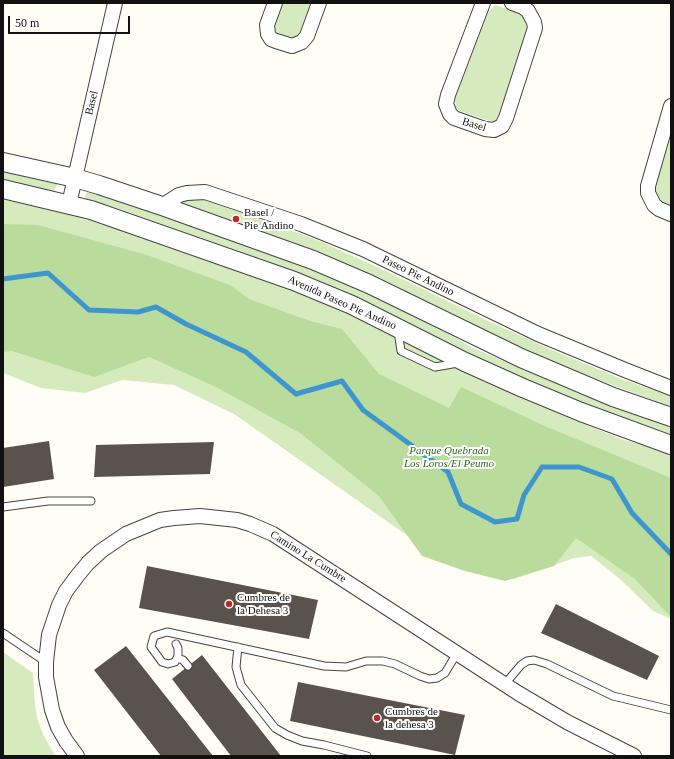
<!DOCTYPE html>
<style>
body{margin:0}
#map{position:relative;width:674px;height:759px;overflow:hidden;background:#fffdf5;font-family:Georgia,serif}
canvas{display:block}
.frame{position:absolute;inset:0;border:4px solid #111;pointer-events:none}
.scale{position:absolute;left:8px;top:16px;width:122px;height:18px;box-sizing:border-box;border:2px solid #111;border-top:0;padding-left:5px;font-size:12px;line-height:14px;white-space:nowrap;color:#111;-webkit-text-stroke:3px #fff;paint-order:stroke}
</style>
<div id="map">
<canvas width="674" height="759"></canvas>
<div class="frame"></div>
<div class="scale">50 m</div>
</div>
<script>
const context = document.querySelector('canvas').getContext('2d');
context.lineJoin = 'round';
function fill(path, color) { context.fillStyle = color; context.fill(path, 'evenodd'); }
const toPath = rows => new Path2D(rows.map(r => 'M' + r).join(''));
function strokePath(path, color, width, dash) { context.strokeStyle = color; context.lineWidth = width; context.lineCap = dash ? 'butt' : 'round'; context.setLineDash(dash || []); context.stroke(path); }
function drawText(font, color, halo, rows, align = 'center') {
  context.font = font + ' Georgia,serif'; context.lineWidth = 4; context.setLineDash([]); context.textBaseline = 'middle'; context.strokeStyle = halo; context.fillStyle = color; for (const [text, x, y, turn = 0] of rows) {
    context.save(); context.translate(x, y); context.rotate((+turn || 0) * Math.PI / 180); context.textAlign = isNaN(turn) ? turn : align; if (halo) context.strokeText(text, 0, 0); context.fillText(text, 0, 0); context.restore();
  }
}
const green = toPath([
 [283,3,314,3,302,33,294,39,277,33,274,25],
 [495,5,522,14,528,27,498,119,495,123,460,111,456,108,455,99,488,12],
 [671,130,671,205,664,203,656,195,655,186],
 [3,169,58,181,54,192,3,180],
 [92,191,265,251,352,285,429,323,473,348,593,399,671,427,671,436,554,392,510,374,357,298,311,278,239,251,117,208,88,201,85,197,87,192],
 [3,197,96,221,273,281,405,339,569,418,621,439,671,453,671,619,653,611,620,579,591,556,574,558,514,579,408,536,234,414,174,385,122,380,85,393,41,388,3,373],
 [199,197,317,240,386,271,486,320,552,350,624,380,671,396,671,407,568,368,515,345,384,280,317,251,181,203,186,199],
 [3,652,33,673,35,705,38,721,44,736,55,756,3,756]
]);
const forest = toPath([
 [3,224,38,225,147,255,230,285,249,299,310,321,342,329,379,374,449,408,461,387,547,427,671,478,671,617,635,579,576,538,554,566,505,581,465,571,422,556,379,496,300,433,216,387,149,357,94,377,12,351,3,352]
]);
const stream = toPath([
 [3,279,48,273,89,310,138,312,156,307,186,324,246,352,296,394,342,381,363,410,448,472,461,504,495,522,517,519,524,495,542,467,579,467,612,479,632,513,671,554]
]);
const building = toPath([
 [49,441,54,479,3,487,3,448],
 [214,442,210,474,94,477,96,445],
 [147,566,318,600,309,639,139,608],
 [556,604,659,656,647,680,541,633],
 [126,646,213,756,161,756,94,670],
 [202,655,281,756,231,756,172,679],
 [298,682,465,715,455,755,290,721]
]);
const service = toPath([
 [398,331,401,351,435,367,458,363],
 [3,507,48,501,91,501],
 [3,633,46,662],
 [176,644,178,648,178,656,175,662,168,664,162,662,151,647,154,636,167,632,324,666,346,667,366,661,383,661,395,664,420,676,429,679,437,678,445,673,457,653],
 [238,647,236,667,241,685,275,728,287,735,302,741,324,745,367,756],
 [177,658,183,660,188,666],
 [504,685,521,665,527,661,534,660,547,664,613,696,671,710]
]);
const minor = toPath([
 [275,3,267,25,268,34,271,39,276,41,292,46,302,42,307,36,319,3],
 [483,3,448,95,446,104,450,114,454,118,485,129,494,130,502,126,506,118,535,28,534,22,528,11,523,7,512,3],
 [671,106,648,186,648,193,654,205,659,209,671,214],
 [69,204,115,3],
 [162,206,179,195,187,193,205,192,301,224,363,249,538,334,625,370,671,388],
 [77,756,66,741,58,727,52,710,46,677,46,662,49,635,59,605,66,591,78,575,88,563,101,551,126,534,160,520,174,518,200,516,237,520,250,524,273,534,518,693,567,722,634,756]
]);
const tertiary = toPath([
 [3,162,75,178,99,185,162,206,313,260,369,284,521,358,613,397,671,417],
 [3,189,91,210,294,281,352,305,465,362,523,388,581,412,671,445]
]);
const markers = [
 [236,219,4,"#c4262e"],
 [229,604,4,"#c4262e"],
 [377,718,4,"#c4262e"]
];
const streetNames = [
 ["Basel",92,103,-77],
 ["Basel",474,125,17],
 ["Paseo Pie Andino",418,276,26],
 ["Avenida Paseo Pie Andino",342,303,24],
 ["Camino La Cumbre",308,557,32]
];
const poiNames = [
 ["Basel /",244,213],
 ["Pie Andino",244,226],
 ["Cumbres de",237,598],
 ["la Dehesa 3",237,611],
 ["Cumbres de",385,712],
 ["la dehesa 3",385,725]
];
const parkNames = [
 ["Parque Quebrada",449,451],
 ["Los Loros/El Peumo",449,464]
];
fill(green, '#d5ebbd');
fill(forest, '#b9dc9c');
strokePath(stream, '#3f96cf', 5);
fill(building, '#5a524d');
strokePath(service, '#444', 9);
strokePath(minor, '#444', 16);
strokePath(tertiary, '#444', 20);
strokePath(service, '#fff', 7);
strokePath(minor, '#fff', 14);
strokePath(tertiary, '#fff', 18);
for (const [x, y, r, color] of markers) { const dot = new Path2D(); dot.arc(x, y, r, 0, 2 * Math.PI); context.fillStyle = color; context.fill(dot); strokePath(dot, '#fff', 1.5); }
drawText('11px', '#111', '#fff', streetNames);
drawText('11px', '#111', '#fff', poiNames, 'left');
drawText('italic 11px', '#2f6b1f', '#fff', parkNames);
</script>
